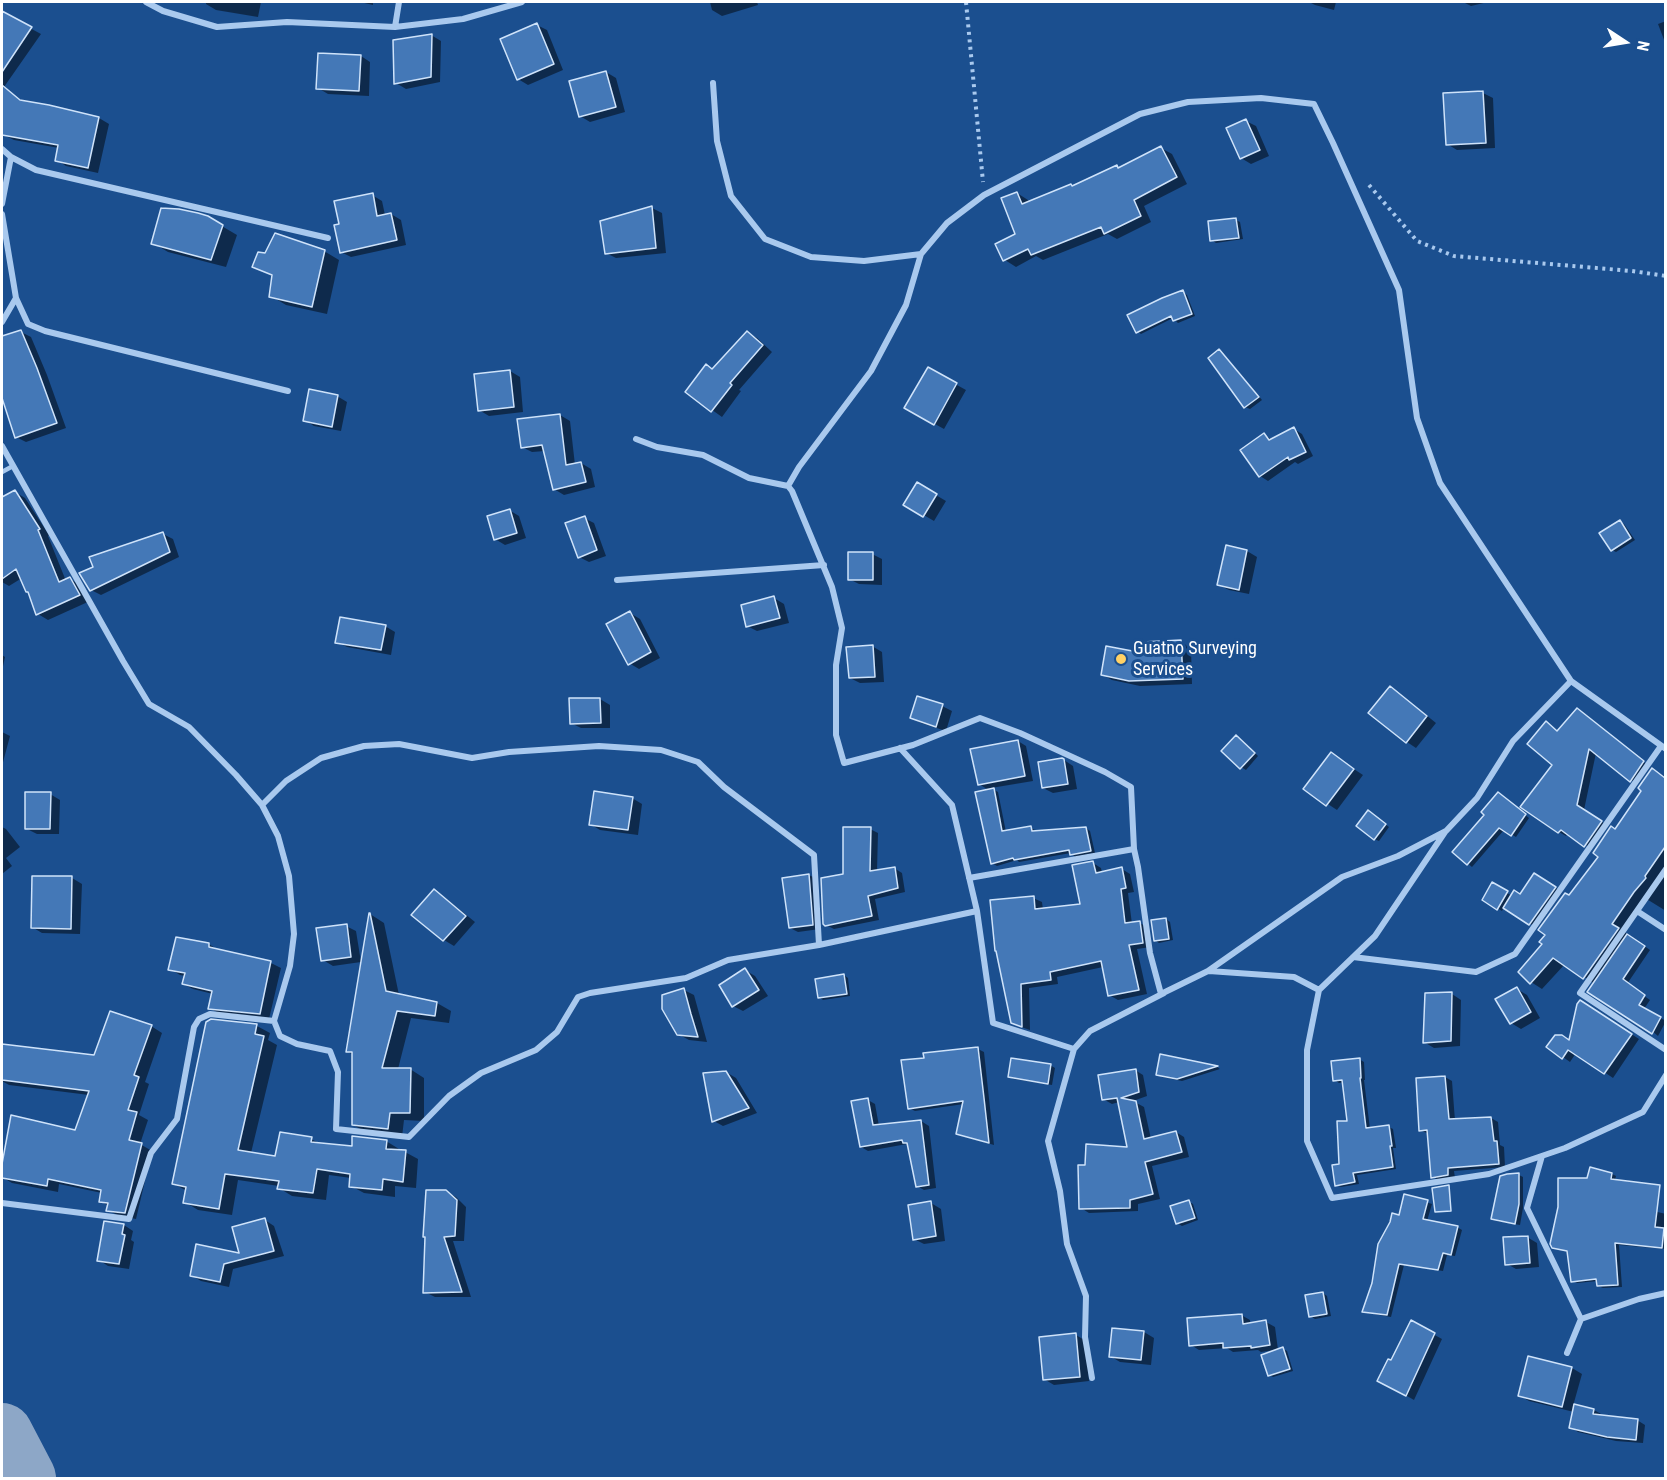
<!DOCTYPE html>
<style>
body{margin:0}
#map{position:relative;width:1667px;height:1480px;overflow:hidden;background:#1b4f8f;font-family:"Roboto Condensed",sans-serif}
canvas{display:block}
.frame{position:absolute;inset:0;border:3px solid #fff;pointer-events:none}
.north{position:absolute;left:1595px;top:12px;width:60px;height:60px;-webkit-text-stroke:4px #1b4f8f;paint-order:stroke;rotate:102deg;font-size:16px;font-weight:700;line-height:24px;text-align:center;color:#fff}
.north::after{content:'';display:block;margin:auto;width:21px;height:27px;background:#fff;clip-path:polygon(50% 0,100% 100%,50% 72%,0 100%)}
</style>
<div id="map">
<canvas width="1667" height="1480"></canvas>
<div class="frame"></div>
<div class="north">N</div>
</div>
<script>
const context = document.querySelector('canvas').getContext('2d');
context.lineJoin = 'round';
function fill(path, color) { context.fillStyle = color; context.fill(path, 'evenodd'); }
const toPath = rows => new Path2D(rows.map(r => 'M' + r).join(''));
function strokePath(path, color, width, dash) { context.strokeStyle = color; context.lineWidth = width; context.lineCap = dash ? 'butt' : 'round'; context.setLineDash(dash || []); context.stroke(path); }
function drawText(font, color, halo, rows, align = 'center') {
  context.font = font + ' "Roboto Condensed",sans-serif'; context.lineWidth = 6; context.setLineDash([]); context.textBaseline = 'middle'; context.strokeStyle = halo; context.fillStyle = color; for (const [text, x, y, turn = 0] of rows) {
    context.save(); context.translate(x, y); context.rotate((+turn || 0) * Math.PI / 180); context.textAlign = isNaN(turn) ? turn : align; if (halo) context.strokeText(text, 0, 0); context.fillText(text, 0, 0); context.restore();
  }
}
const shadow = toPath([
 [206,2,261,2,258,17,216,10,206,4],
 [360,2,373,2,373,5],
 [710,2,757,2,758,5,722,16,712,10],
 [1312,2,1336,2,1334,10,1315,5,1311,3],
 [1463,2,1488,2,1471,6],
 [2,13,41,34,4,87,24,103,99,118,109,124,98,173,66,166,57,160,59,148,14,140,4,135,8,112,2,106],
 [1666,21,1666,45,1658,24],
 [537,25,547,30,563,70,528,85,518,79],
 [431,35,441,41,440,82,406,89,396,83],
 [361,56,370,62,369,96,328,94,318,88],
 [606,72,616,78,625,112,590,122,580,116],
 [1483,93,1493,98,1495,148,1457,150,1447,144],
 [1246,121,1256,126,1269,156,1251,164,1241,158],
 [1161,148,1172,154,1187,184,1144,206,1151,222,1117,239,1108,234,1043,260,1036,256,1016,267,1005,260,1017,234,1017,193,1028,200,1029,202,1071,186,1074,187,1117,166,1120,168],
 [372,195,382,201,385,215,391,214,401,220,406,245,351,257,341,252,341,226],
 [652,208,662,213,666,253,616,258,606,253],
 [208,218,237,235,226,267,168,252,153,243],
 [1236,220,1240,222,1243,239,1216,243,1212,240],
 [324,251,339,260,327,314,286,305,271,296,274,277,254,266],
 [1183,292,1187,295,1195,316,1178,323,1173,318,1141,334,1137,331],
 [21,332,31,337,47,375,66,428,26,442,16,437,2,393,2,338],
 [747,333,757,338,772,352,739,390,741,391,722,417,687,392,713,370],
 [1219,351,1223,354,1262,400,1250,409,1245,407],
 [928,369,966,390,944,429,906,408],
 [510,371,520,377,523,412,489,416,479,410],
 [337,396,347,402,341,431,314,426,305,420],
 [560,415,570,421,575,465,581,463,591,469,595,487,564,495,554,489,545,451,532,452,522,447],
 [1294,429,1302,434,1313,456,1298,464,1295,462,1268,481,1260,476,1242,450,1264,435,1273,440],
 [917,484,946,501,934,521,905,504],
 [15,492,25,498,49,535,48,536,66,581,70,579,80,585,90,601,48,620,38,614,30,592,22,578,9,586,2,582,2,499],
 [509,510,519,516,526,538,505,545,495,539],
 [584,518,594,523,606,556,589,562,579,557],
 [1620,522,1624,524,1635,540,1616,552,1612,550],
 [163,534,173,539,179,557,101,595,91,590],
 [1227,547,1247,551,1257,557,1249,594,1229,590,1219,585],
 [872,554,882,559,882,585,859,584,849,579],
 [774,598,784,604,789,623,757,631,747,626],
 [630,613,640,619,660,658,639,669,629,663],
 [385,626,395,632,391,655,347,647,337,642],
 [1181,642,1191,648,1192,684,1140,686,1112,680,1103,675,1145,654],
 [872,646,882,652,884,682,860,683,850,678],
 [2,655,5,657,2,671],
 [1390,688,1400,694,1436,723,1416,748,1407,742],
 [600,699,610,705,610,728,581,728,571,723],
 [942,706,952,711,946,731,921,723,912,718],
 [1584,714,1650,767,1637,784,1596,753,1584,810,1608,826,1592,849,1568,833,1566,836,1559,832,1522,807,1554,765,1546,723,1559,732],
 [2,732,10,736,2,766],
 [1241,739,1258,756,1246,770,1241,767],
 [1018,741,1026,746,1033,781,991,788,998,792,1006,832,1031,828,1035,830,1035,833,1086,828,1090,831,1095,853,1075,857,1071,853,1019,862,1017,860,997,866,992,863,990,791,979,784],
 [1331,754,1363,775,1337,810,1305,789],
 [1064,760,1073,766,1077,789,1053,793,1043,788],
 [1653,770,1666,777,1666,911,1645,898,1623,931,1650,950,1627,984,1650,1000,1644,1009,1666,1021,1658,1036,1595,984,1565,964,1542,989,1531,982,1544,944,1569,897,1600,856,1643,790],
 [1499,793,1529,818,1516,837,1504,830,1472,867,1454,852,1486,814],
 [50,794,60,800,59,834,37,834,27,829],
 [632,798,642,804,638,835,600,830,590,824],
 [1373,815,1389,827,1379,841,1374,839],
 [2,827,6,829,20,847,6,858,12,866,2,874],
 [870,829,878,833,877,871,894,868,902,873,905,892,875,899,879,920,834,929,826,925,845,875],
 [1093,863,1101,868,1102,873,1122,869,1130,874,1134,892,1128,893,1132,924,1140,923,1148,928,1151,947,1137,949,1147,994,1118,1000,1109,995,1103,967,1057,977,1058,984,1029,988,1030,1030,1021,1027,1013,1022,1033,898,1042,902,1043,910,1081,905],
 [809,875,817,879,820,929,798,932,790,928],
 [72,878,82,884,80,934,42,933,32,927],
 [1542,879,1562,892,1537,928,1504,907,1502,911,1484,900,1493,884,1512,896,1521,896],
 [434,891,444,897,475,922,454,946,444,940],
 [370,914,384,923,399,995,437,1003,451,1011,449,1023,411,1018,398,1069,410,1069,424,1078,424,1121,404,1120,402,1137,368,1133,353,1125,353,1055,347,1051],
 [1166,919,1170,922,1173,940,1159,943,1155,940],
 [346,926,356,931,361,962,333,966,323,960],
 [209,944,219,951,271,963,281,968,269,1019,220,1014,210,1008,213,994,193,989,183,984,185,976,180,975,170,969],
 [745,970,755,976,768,996,743,1011,733,1006],
 [844,975,848,978,850,996,823,1000,819,997],
 [1517,989,1527,995,1540,1018,1521,1029,1511,1023],
 [684,990,694,995,707,1042,689,1040,678,1034],
 [1452,994,1461,1000,1460,1046,1434,1048,1424,1042],
 [1588,1006,1639,1039,1613,1078,1576,1053,1570,1062,1563,1057],
 [211,1021,257,1026,270,1033,268,1040,277,1045,251,1153,276,1157,311,1139,321,1144,353,1148,386,1141,399,1149,399,1151,405,1152,418,1159,416,1188,395,1186,395,1197,364,1193,351,1186,351,1178,329,1175,326,1200,292,1196,279,1188,279,1186,238,1180,232,1215,198,1210,185,1202,187,1191,174,1184],
 [151,1026,162,1033,145,1082,149,1084,139,1115,148,1120,140,1144,152,1151,136,1219,119,1216,108,1210,109,1206,100,1201,102,1193,59,1184,58,1192,12,1183,2,1177,12,1117,76,1132,89,1095,9,1085,2,1081,2,1045,95,1057],
 [978,1049,984,1052,994,1145,963,1136,957,1133,964,1104,915,1111,909,1108],
 [1162,1056,1217,1067,1220,1069,1182,1081,1162,1077,1158,1074],
 [1359,1059,1364,1062,1365,1080,1364,1080,1370,1129,1389,1127,1393,1129,1396,1148,1393,1148,1396,1169,1357,1175,1359,1184,1341,1187,1336,1185,1349,1122,1344,1082,1339,1083,1335,1080],
 [1050,1065,1055,1068,1052,1085,1014,1079,1009,1077],
 [1135,1070,1143,1075,1147,1096,1133,1101,1144,1107,1151,1139,1176,1132,1184,1137,1189,1157,1152,1166,1160,1199,1138,1204,1138,1211,1089,1213,1081,1208,1086,1166,1129,1149,1119,1102,1112,1104,1103,1099],
 [726,1072,736,1078,757,1113,723,1126,714,1121],
 [1445,1077,1452,1081,1455,1121,1491,1118,1498,1122,1500,1145,1504,1147,1505,1167,1454,1171,1455,1178,1440,1181,1433,1177,1429,1134,1420,1130],
 [868,1100,875,1104,879,1126,921,1121,929,1126,936,1188,924,1190,917,1186,907,1144,868,1151,861,1147],
 [1612,1174,1616,1176,1611,1195,1594,1197,1666,1214,1666,1249,1619,1245,1622,1287,1603,1288,1598,1286,1598,1281,1577,1283,1573,1281,1569,1252,1553,1247,1588,1179],
 [1519,1175,1523,1177,1523,1208,1520,1225,1497,1221,1493,1218],
 [445,1191,456,1197,466,1207,464,1241,453,1241,471,1297,435,1297,425,1292],
 [1405,1196,1432,1204,1427,1221,1457,1227,1462,1230,1455,1256,1447,1255,1443,1271,1404,1265,1391,1317,1368,1313,1364,1311,1391,1223,1400,1216],
 [1189,1202,1193,1204,1198,1220,1182,1226,1177,1223],
 [931,1203,941,1209,945,1241,924,1244,914,1239],
 [265,1220,274,1226,284,1256,233,1269,229,1287,201,1281,191,1275,242,1255],
 [124,1225,133,1231,131,1240,134,1242,129,1269,108,1266,99,1260],
 [1527,1237,1537,1243,1539,1267,1516,1269,1507,1264],
 [1323,1293,1327,1296,1331,1316,1315,1319,1310,1316],
 [1241,1315,1250,1320,1250,1324,1266,1322,1275,1327,1278,1350,1283,1349,1287,1351,1293,1371,1273,1377,1269,1375,1275,1350,1261,1352,1258,1350,1233,1352,1227,1348,1199,1350,1191,1345],
 [1411,1322,1442,1339,1414,1400,1379,1380,1392,1362],
 [1144,1332,1154,1338,1151,1365,1120,1362,1110,1356],
 [1076,1335,1086,1341,1089,1381,1054,1385,1044,1379],
 [1529,1358,1572,1368,1582,1374,1573,1406,1594,1410,1601,1414,1600,1416,1637,1420,1645,1425,1643,1443,1616,1441,1578,1432,1570,1427,1574,1412,1529,1401,1519,1395]
]);
const taxiway = toPath([
 [2,1434,25,1478]
]);
const building = toPath([
 [2,11,32,27,2,72,2,11],
 [537,23,554,64,517,80,500,39,537,23],
 [432,34,431,77,394,84,393,40,432,34],
 [318,53,361,55,359,91,316,89,318,53],
 [606,71,616,107,579,117,569,81,606,71],
 [2,85,20,100,49,105,99,117,88,168,55,161,58,145,2,135,2,85],
 [1483,91,1486,143,1446,145,1443,93,1483,91],
 [1246,119,1260,150,1240,159,1226,128,1246,119],
 [1161,146,1177,177,1134,200,1141,216,1104,234,1101,227,1031,255,1028,249,1003,261,995,244,1015,234,1001,198,1017,192,1022,204,1071,184,1072,186,1117,165,1118,168,1161,146],
 [373,193,377,216,391,213,397,240,340,253,334,225,339,224,334,201,373,193],
 [652,206,656,248,605,254,600,221,652,206],
 [161,208,179,209,198,213,208,216,223,225,211,260,151,244,161,208],
 [1236,218,1239,238,1210,241,1208,221,1236,218],
 [275,233,325,250,312,307,269,297,272,275,252,267,258,252,265,253,275,233],
 [1183,290,1192,314,1173,321,1171,316,1136,333,1127,315,1162,298,1183,290],
 [21,330,37,368,57,423,15,438,2,398,2,336,21,330],
 [747,331,763,345,730,383,732,385,711,412,685,392,706,364,712,369,747,331],
 [1219,349,1259,397,1244,408,1208,358,1219,349],
 [928,367,957,383,934,425,904,408,928,367],
 [510,370,514,407,478,411,474,374,510,370],
 [309,389,338,395,332,427,303,421,309,389],
 [560,414,566,465,581,462,586,482,553,490,542,445,521,448,517,419,560,414],
 [1294,427,1306,452,1289,460,1288,457,1259,477,1240,450,1264,433,1269,440,1294,427],
 [917,482,937,494,923,517,903,505,917,482],
 [15,490,40,529,38,530,59,582,70,577,80,595,36,615,28,592,26,592,16,569,2,579,2,497,15,490],
 [510,509,517,533,494,540,487,516,510,509],
 [585,516,597,550,578,558,565,523,585,516],
 [1620,520,1631,538,1611,551,1599,533,1620,520],
 [163,532,170,552,90,591,79,573,93,567,89,557,163,532],
 [1226,545,1247,550,1239,590,1217,585,1226,545],
 [848,552,873,552,873,580,848,580,848,552],
 [774,596,780,618,746,627,741,605,774,596],
 [630,611,651,652,628,665,606,624,630,611],
 [340,617,386,625,381,650,335,643,340,617],
 [1181,640,1183,679,1129,681,1101,675,1106,646,1143,653,1143,642,1181,640],
 [873,645,875,677,849,678,846,647,873,645],
 [1390,686,1427,716,1406,743,1368,713,1390,686],
 [917,696,943,704,936,727,910,718,917,696],
 [569,698,600,698,601,723,570,724,569,698],
 [1577,708,1644,761,1630,782,1589,749,1577,805,1602,821,1584,847,1561,830,1558,833,1520,807,1552,765,1527,744,1546,721,1557,731,1577,708],
 [1236,735,1255,753,1240,769,1221,751,1236,735],
 [1018,740,1025,776,978,785,970,749,1018,740],
 [1331,752,1354,769,1326,806,1303,789,1331,752],
 [1062,758,1064,759,1068,784,1042,788,1038,762,1062,758],
 [1652,768,1665,778,1665,847,1645,876,1646,878,1634,892,1612,924,1619,928,1583,979,1553,958,1530,984,1518,972,1542,944,1539,942,1545,935,1538,930,1565,893,1569,895,1598,857,1593,853,1611,826,1615,829,1641,791,1638,788,1652,768],
 [994,788,1002,831,1031,826,1032,831,1086,827,1091,851,1070,855,1069,850,1014,860,1013,858,991,864,975,792,994,788],
 [594,791,633,797,628,830,589,825,594,791],
 [25,792,51,792,50,829,25,829,25,792],
 [1498,792,1526,814,1511,836,1499,828,1467,865,1452,852,1484,815,1481,812,1498,792],
 [1368,810,1386,824,1374,840,1356,826,1368,810],
 [843,827,871,827,870,871,895,867,898,888,868,896,872,916,825,926,823,924,821,878,843,874,843,827],
 [1093,861,1096,873,1122,867,1126,888,1121,889,1125,923,1140,921,1143,943,1129,945,1139,990,1108,996,1101,961,1050,972,1051,980,1021,984,1022,1027,1011,1023,996,951,995,951,990,900,1034,896,1035,909,1080,904,1072,865,1093,861],
 [1534,873,1556,887,1529,925,1503,908,1514,890,1520,894,1534,873],
 [809,874,813,925,789,928,782,878,809,874],
 [32,876,72,876,71,929,31,928,32,876],
 [1492,882,1508,891,1497,910,1482,900,1492,882],
 [434,889,466,916,443,941,411,915,434,889],
 [369,913,370,913,386,991,437,1002,435,1016,397,1011,382,1068,411,1068,410,1113,390,1113,388,1129,352,1125,352,1052,346,1052,369,913],
 [1166,918,1169,939,1154,941,1151,920,1166,918],
 [347,924,351,957,321,961,316,928,347,924],
 [1627,934,1645,946,1623,979,1645,995,1639,1005,1661,1017,1652,1034,1587,992,1627,934],
 [176,937,209,943,209,947,271,961,260,1014,208,1009,212,991,182,984,185,973,168,970,176,937],
 [745,968,759,990,732,1007,719,985,745,968],
 [844,974,847,994,818,998,815,979,844,974],
 [1517,987,1531,1012,1510,1024,1495,999,1517,987],
 [684,988,691,1014,698,1037,677,1035,662,1009,662,995,684,988],
 [1452,992,1451,1041,1423,1043,1425,993,1452,992],
 [1580,1000,1632,1034,1604,1074,1568,1050,1562,1059,1546,1047,1555,1035,1562,1035,1569,1040,1577,1004,1580,1000],
 [110,1011,152,1025,134,1075,139,1077,128,1110,137,1112,129,1140,142,1143,125,1213,106,1211,108,1203,99,1202,101,1190,48,1179,47,1186,2,1178,2,1164,11,1115,75,1130,89,1091,2,1080,2,1044,94,1055,110,1011],
 [211,1019,257,1024,255,1034,264,1036,238,1150,275,1156,280,1132,312,1137,311,1142,352,1146,352,1136,387,1140,386,1149,406,1150,403,1182,383,1179,382,1190,349,1187,350,1174,317,1169,313,1193,277,1189,279,1181,225,1174,219,1209,183,1203,186,1187,172,1184,206,1022,211,1019],
 [978,1047,984,1098,989,1143,956,1134,963,1101,908,1109,901,1060,924,1058,923,1053,978,1047],
 [1160,1054,1218,1066,1177,1079,1156,1075,1160,1054],
 [1011,1058,1051,1064,1048,1084,1008,1077,1011,1058],
 [1360,1058,1361,1078,1360,1078,1366,1128,1389,1125,1392,1146,1390,1146,1393,1167,1353,1173,1355,1182,1335,1186,1332,1165,1339,1164,1337,1121,1347,1121,1342,1080,1333,1081,1331,1061,1360,1058],
 [1136,1069,1139,1092,1121,1098,1136,1101,1144,1139,1176,1131,1182,1152,1145,1162,1153,1194,1130,1200,1130,1208,1079,1209,1078,1165,1085,1165,1086,1144,1127,1147,1117,1098,1102,1100,1098,1075,1136,1069],
 [726,1071,749,1108,712,1122,703,1073,726,1071],
 [1445,1076,1449,1119,1491,1117,1494,1141,1497,1141,1499,1164,1448,1168,1448,1175,1431,1178,1427,1130,1419,1131,1416,1078,1445,1076],
 [868,1098,873,1125,921,1120,929,1185,916,1187,907,1143,903,1143,902,1140,860,1147,851,1101,868,1098],
 [1590,1167,1612,1173,1611,1179,1660,1185,1655,1227,1664,1228,1662,1248,1615,1243,1618,1285,1597,1286,1596,1279,1571,1282,1567,1251,1552,1248,1550,1244,1558,1207,1558,1178,1587,1178,1590,1167],
 [1519,1173,1519,1204,1515,1224,1491,1219,1500,1176,1507,1174,1519,1173],
 [1449,1185,1451,1211,1435,1212,1432,1188,1449,1185],
 [426,1190,446,1190,457,1200,455,1236,444,1237,462,1292,423,1293,425,1237,423,1237,426,1190],
 [1404,1194,1428,1200,1423,1219,1458,1226,1451,1255,1443,1253,1438,1270,1399,1264,1387,1315,1362,1312,1372,1283,1378,1244,1390,1222,1392,1213,1399,1215,1404,1194],
 [1189,1200,1195,1218,1176,1224,1170,1206,1189,1200],
 [931,1201,936,1236,913,1240,908,1205,931,1201],
 [265,1218,274,1251,224,1264,220,1282,190,1276,196,1244,239,1253,232,1227,265,1218],
 [104,1221,124,1224,122,1234,125,1235,119,1264,97,1261,104,1221],
 [1528,1236,1530,1263,1505,1265,1503,1237,1528,1236],
 [1323,1292,1327,1314,1309,1317,1305,1295,1323,1292],
 [1242,1314,1243,1324,1266,1320,1270,1345,1251,1348,1251,1346,1223,1348,1223,1343,1189,1346,1187,1318,1242,1314],
 [1411,1320,1435,1333,1406,1396,1377,1381,1388,1359,1391,1360,1411,1320],
 [1112,1328,1144,1331,1141,1360,1109,1357,1112,1328],
 [1076,1333,1080,1377,1043,1380,1039,1337,1076,1333],
 [1283,1347,1290,1369,1268,1376,1261,1355,1283,1347],
 [1528,1356,1572,1367,1562,1407,1518,1396,1528,1356],
 [1574,1404,1594,1409,1593,1414,1638,1419,1636,1440,1607,1437,1569,1428,1574,1404]
]);
const path = toPath([
 [966,2,983,182],
 [1369,185,1417,241,1454,256,1632,271,1666,276]
]);
const service = toPath([
 [2,472,13,466]
]);
const minor = toPath([
 [146,2,163,11,217,27,287,22,395,27,463,19,522,2],
 [395,27,399,2],
 [713,83,717,141,731,196,765,239,811,257,864,261,921,254],
 [2,149,11,157,36,170,328,238],
 [2,204,11,157],
 [2,214,16,298,28,324,45,331,288,391],
 [2,322,16,298],
 [636,439,657,447,703,455,749,478,788,486,799,467,871,371,906,305,921,254,947,223,984,195,1140,114,1188,102,1261,98,1314,104,1333,143,1399,290,1417,418,1440,483,1571,681,1666,749],
 [2,446,123,661,149,704,189,727,236,775,262,805,278,836,289,876,294,934,290,966,274,1021],
 [788,486,792,491,832,587,842,628,836,665,836,735,844,763,913,745,980,718,1020,733,1105,772,1131,787,1134,849,1138,867,1150,953,1161,994,1208,971,1342,877,1398,856,1446,831,1477,798,1513,741,1571,681],
 [617,580,824,565],
 [262,805,286,781,321,758,364,746,399,744,472,758,509,752,599,746,661,750,698,762,724,787,814,855,819,945],
 [1445,832,1375,936,1319,990,1307,1050,1307,1141,1332,1198,1489,1174,1565,1148,1643,1112,1666,1075],
 [1666,869,1580,993,1666,1050],
 [969,878,1134,849],
 [977,911,993,1023,1074,1049],
 [1637,911,1666,930],
 [1353,957,1476,972,1515,954,1661,746],
 [1209,971,1294,977,1319,990],
 [1542,1156,1527,1208,1581,1319],
 [2,1203,129,1219,151,1153,177,1119,194,1027,199,1019,210,1014,274,1021,280,1036,297,1044,330,1051,338,1072,336,1129,409,1137,449,1096,481,1073,536,1050,557,1032,578,997,590,993,686,978,728,960,819,945,977,911,952,805,900,748],
 [1567,1353,1581,1319,1639,1299,1666,1293],
 [1092,1378,1085,1337,1086,1296,1067,1244,1060,1191,1048,1141,1074,1049,1090,1031,1164,993]
]);
const markers = [
 [1121,659,6,"#ffd166"]
];
const poiNames = [
 ["Guatno Surveying",1133,649],
 ["Services",1133,670]
];
fill(shadow, '#0007');
strokePath(taxiway, '#8da7c7', 62);
fill(building, '#4478b7');
strokePath(building, '#cfe3fa', 1.5);
strokePath(path, '#a9c9ee', 4, [3, 4.5]);
strokePath(service, '#a9c9ee', 4.5);
strokePath(minor, '#a9c9ee', 6);
for (const [x, y, r, color] of markers) { const dot = new Path2D(); dot.arc(x, y, r, 0, 2 * Math.PI); context.fillStyle = color; context.fill(dot); strokePath(dot, '#1b4f8f', 2); }
drawText('18px', '#fff', '#1b4f8f', poiNames, 'left');
</script>
